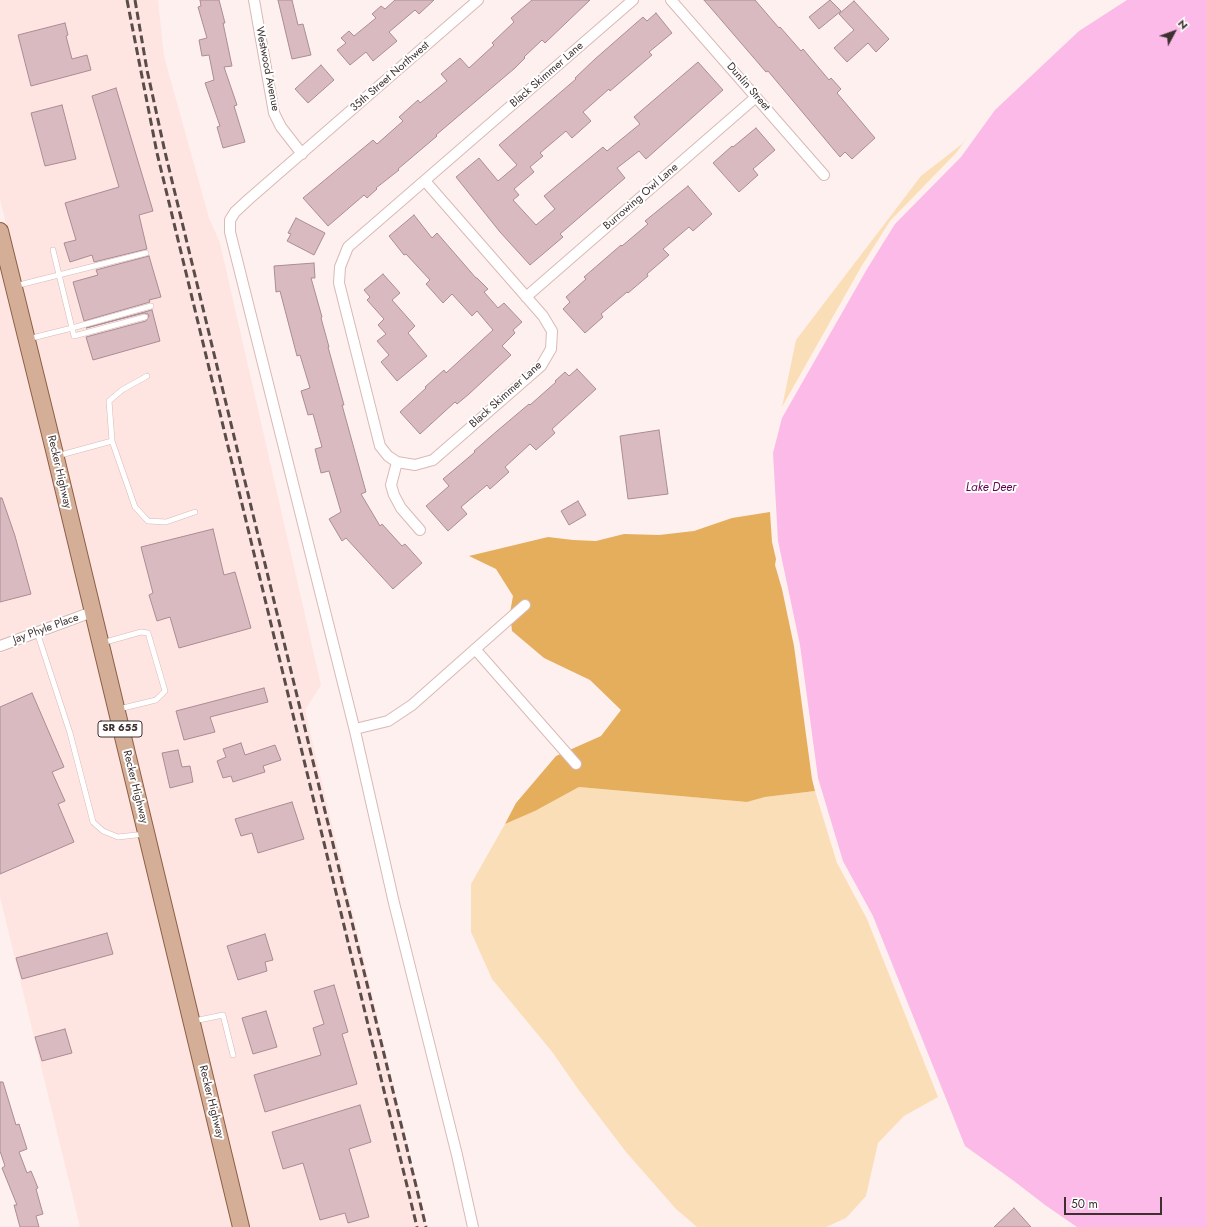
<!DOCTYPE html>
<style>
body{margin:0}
#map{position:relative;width:1206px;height:1227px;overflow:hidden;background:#fef0ee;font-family:Jost,sans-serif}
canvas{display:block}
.north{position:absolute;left:1154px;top:12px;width:40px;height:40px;-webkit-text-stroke:3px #fff;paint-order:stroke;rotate:49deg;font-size:11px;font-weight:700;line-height:16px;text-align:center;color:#3d302f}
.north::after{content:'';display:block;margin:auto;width:14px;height:18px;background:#3d302f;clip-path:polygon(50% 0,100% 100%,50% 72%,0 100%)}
.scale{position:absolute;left:1064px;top:1197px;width:98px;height:18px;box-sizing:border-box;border:2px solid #3d302f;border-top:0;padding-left:5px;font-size:12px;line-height:14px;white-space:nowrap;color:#3d302f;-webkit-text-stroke:3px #fff;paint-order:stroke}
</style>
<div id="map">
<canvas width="1206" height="1227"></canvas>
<div class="north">N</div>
<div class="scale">50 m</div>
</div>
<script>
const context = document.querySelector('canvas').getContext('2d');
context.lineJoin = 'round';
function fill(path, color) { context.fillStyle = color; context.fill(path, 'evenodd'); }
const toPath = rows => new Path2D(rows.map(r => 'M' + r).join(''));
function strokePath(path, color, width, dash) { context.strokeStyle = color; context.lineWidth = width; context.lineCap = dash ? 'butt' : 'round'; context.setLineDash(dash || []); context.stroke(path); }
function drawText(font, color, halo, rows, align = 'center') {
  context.font = font + ' Jost,sans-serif'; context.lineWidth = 4; context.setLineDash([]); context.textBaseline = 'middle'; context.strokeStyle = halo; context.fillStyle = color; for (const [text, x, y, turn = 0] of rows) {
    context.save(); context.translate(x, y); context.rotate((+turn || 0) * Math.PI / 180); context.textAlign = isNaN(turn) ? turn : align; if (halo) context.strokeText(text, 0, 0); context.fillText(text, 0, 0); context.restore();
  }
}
const built = toPath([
 [0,0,158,0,164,56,209,218,220,243,321,685,305,710,427,1227,248,1227,61,448,0,199],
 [0,262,84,608,0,639],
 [87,621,233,1227,80,1227,0,897,0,653]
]);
const green = toPath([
 [967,138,956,153,890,221,861,267,782,407,796,340,921,176,962,144],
 [579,787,747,802,765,797,815,791,837,863,867,919,938,1097,904,1116,878,1143,866,1196,846,1218,826,1227,697,1227,676,1209,626,1152,578,1089,553,1053,492,979,471,932,471,884,505,824,535,811]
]);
const forest = toPath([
 [770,512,772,542,776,559,775,565,782,589,794,646,812,779,815,791,765,797,747,802,579,787,535,811,505,824,516,803,556,756,601,736,621,710,590,680,544,658,512,631,510,613,513,596,496,569,469,556,548,537,573,540,596,541,624,534,659,535,694,531,732,518]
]);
const water = toPath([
 [1127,0,1206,0,1206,1227,1077,1227,1045,1205,1014,1181,965,1146,873,916,843,861,818,778,800,645,778,541,773,453,782,418,867,269,895,224,961,157,995,110,1079,31]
]);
const building = toPath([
 [200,0,219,0,225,23,223,23,232,66,224,67,237,105,234,106,245,142,223,148,217,127,220,126,205,83,214,80,209,55,202,56,199,40,207,38,198,7,201,6,200,0],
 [278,0,292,0,298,25,303,24,311,55,292,59,278,0],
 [395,0,434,0,419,14,415,10,389,32,397,41,373,61,366,52,350,65,337,50,346,43,341,38,349,31,354,36,376,18,372,14,381,6,385,9,395,0],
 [532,0,590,0,545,43,542,40,524,57,525,58,515,68,436,135,437,136,398,169,399,170,376,188,377,189,367,198,364,195,328,226,303,198,373,140,377,144,403,121,399,117,418,100,420,103,447,81,441,74,460,58,469,68,494,45,492,43,514,22,511,18,532,0],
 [704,0,755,0,779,28,780,27,801,51,803,49,829,80,831,78,841,89,837,93,875,138,852,159,845,152,840,157,768,71,766,72,704,0],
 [830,0,841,11,819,29,809,17,830,0],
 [854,1,889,39,876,52,868,43,847,62,834,48,854,30,839,14,854,1],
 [656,13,672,33,649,52,652,55,610,91,609,89,583,112,591,121,572,138,566,131,540,153,543,156,530,167,534,172,514,189,519,195,513,200,536,225,555,209,544,196,603,147,607,151,640,124,634,117,698,62,723,90,646,159,639,151,617,168,625,178,560,234,563,237,530,265,500,232,456,177,479,158,498,181,517,165,499,145,576,79,575,78,595,59,643,17,647,21,656,13],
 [65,23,68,35,66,36,72,59,87,55,91,70,31,86,18,35,65,23],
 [321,65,334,80,308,103,295,89,321,65],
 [116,88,153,211,139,215,147,249,94,262,92,255,70,262,64,243,76,240,65,203,119,187,92,96,116,88],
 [62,105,76,159,45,166,31,113,62,105],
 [756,128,775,150,753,169,758,175,739,192,713,163,732,146,733,147,756,128],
 [688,186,712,214,693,231,689,227,663,249,669,255,647,274,648,276,628,293,627,292,601,314,603,317,585,333,563,309,570,302,566,297,586,279,584,277,621,245,622,246,648,224,645,221,688,186],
 [414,215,432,238,437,233,476,278,477,278,488,289,484,292,498,308,504,303,522,322,513,330,515,333,502,346,511,355,469,394,457,404,455,402,420,434,400,412,426,388,425,387,444,370,446,373,493,330,477,311,472,316,452,294,443,303,426,284,430,280,406,254,404,255,389,236,414,215],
 [296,218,325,233,314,255,287,241,291,234,288,233,296,218],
 [149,256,161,297,149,300,150,302,84,321,73,282,98,275,96,270,149,256],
 [314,263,315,278,311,278,322,317,321,318,329,347,328,347,344,405,342,405,366,492,361,494,380,526,382,524,402,546,405,544,422,563,393,589,346,538,342,541,329,519,341,512,329,471,321,473,315,449,322,447,313,414,308,415,301,391,310,388,300,355,297,356,280,291,276,292,274,266,314,263],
 [383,274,400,293,392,300,415,326,408,333,427,356,397,381,381,362,389,355,377,341,386,334,378,325,384,319,367,300,370,297,364,290,383,274],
 [152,310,160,341,93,360,86,337,146,321,149,316,148,314,144,313,86,328,152,310],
 [577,369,596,389,552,429,555,433,536,450,530,444,505,467,509,472,490,489,487,485,461,507,467,514,448,531,426,506,449,486,443,479,475,452,474,451,497,431,529,404,530,405,556,382,555,381,565,372,569,376,577,369],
 [659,430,668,494,628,499,620,436,659,430],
 [0,498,2,498,15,536,31,594,0,602,0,498],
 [578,501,586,515,569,525,561,511,578,501],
 [213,529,224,575,235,572,251,628,179,648,170,617,157,621,149,595,153,593,141,547,213,529],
 [264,688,268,702,210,717,215,732,184,740,176,711,264,688],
 [32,693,64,767,52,772,65,801,58,804,74,842,0,874,0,707,32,693],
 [241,743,245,755,275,745,281,760,263,766,265,772,233,782,231,776,223,778,217,761,226,757,223,749,241,743],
 [178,750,182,767,190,766,193,782,170,788,162,753,178,750],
 [292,802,304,839,258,853,252,833,241,836,235,819,292,802],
 [107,933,113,954,22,979,16,958,107,933],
 [265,934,273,960,265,962,267,971,238,980,227,946,265,934],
 [334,985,348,1032,342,1034,357,1084,265,1112,254,1075,321,1055,313,1028,324,1024,314,991,334,985],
 [266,1011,277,1047,253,1054,242,1018,266,1011],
 [65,1029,72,1053,42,1061,35,1037,65,1029],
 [0,1082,3,1082,16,1125,19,1124,27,1149,19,1152,27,1173,31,1171,38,1188,36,1189,43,1214,36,1216,39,1227,20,1227,14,1205,17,1205,2,1168,5,1166,0,1151,0,1082],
 [360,1105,371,1142,349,1149,369,1217,348,1223,345,1213,320,1220,303,1163,283,1169,272,1132,360,1105],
 [1014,1208,1031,1227,994,1227,1014,1208]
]);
const lane = toPath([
 [15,286,146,253],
 [145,317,74,336,72,328,151,306],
 [28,339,72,328,53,250],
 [112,441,135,507,148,521,166,522,195,512],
 [57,456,112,441,109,401,122,390,147,376],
 [37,632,70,733,93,822,103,831,118,837,145,834],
 [102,643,141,632,148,633,165,691,156,700,119,709],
 [194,1021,223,1015,233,1055]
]);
const street = toPath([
 [254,0,274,113,281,127,302,154],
 [671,0,824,175],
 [526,297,756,97],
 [397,462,415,465,433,460,541,366,551,349,552,331,543,316,425,181],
 [420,530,401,508,394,495,391,485,397,462,388,456,380,446,339,283,340,267,348,247,633,0],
 [0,646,92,612],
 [475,649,576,764],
 [355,729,388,721,412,705,525,605],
 [473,1227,457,1155,394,903,355,731,230,232,230,220,235,212,249,199,478,0]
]);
const primary = toPath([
 [0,231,54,450,241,1227]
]);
const rail = toPath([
 [127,0,157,153,417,1227],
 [135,0,147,70,165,152,426,1227]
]);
const shields = [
 [120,729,44]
];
const shieldNames = [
 ["SR 655",120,729]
];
const streetNames = [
 ["Westwood Avenue",267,69,79],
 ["Black Skimmer Lane",547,75,-41],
 ["35th Street Northwest",390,77,-41],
 ["Dunlin Street",748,87,49],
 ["Burrowing Owl Lane",641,197,-41],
 ["Black Skimmer Lane",506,395,-42],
 ["Recker Highway",59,472,77],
 ["Jay Phyle Place",46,629,-20],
 ["Recker Highway",135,787,76],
 ["Recker Highway",211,1102,76]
];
const waterNames = [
 ["Lake Deer",991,488]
];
fill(built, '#fee5e1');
fill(green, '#fadeb7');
fill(forest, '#e5ae5d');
fill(water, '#fbbae8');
fill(building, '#d9bac1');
strokePath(building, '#aa8d94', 1);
strokePath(lane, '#d9b9b5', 6);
strokePath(street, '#d9b9b5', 12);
strokePath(primary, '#8d5f46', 18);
strokePath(lane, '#fff', 5);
strokePath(street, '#fff', 10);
strokePath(primary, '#d4ae97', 16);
strokePath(rail, '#594c4a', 3, [8, 4]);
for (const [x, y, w] of shields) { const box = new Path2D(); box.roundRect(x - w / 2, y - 8, w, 16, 3); context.fillStyle = '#fff'; context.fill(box); strokePath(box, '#3d302f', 1); }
drawText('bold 10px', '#3d302f', null, shieldNames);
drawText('11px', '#3d302f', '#fff', streetNames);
drawText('italic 12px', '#630252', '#fff', waterNames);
</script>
